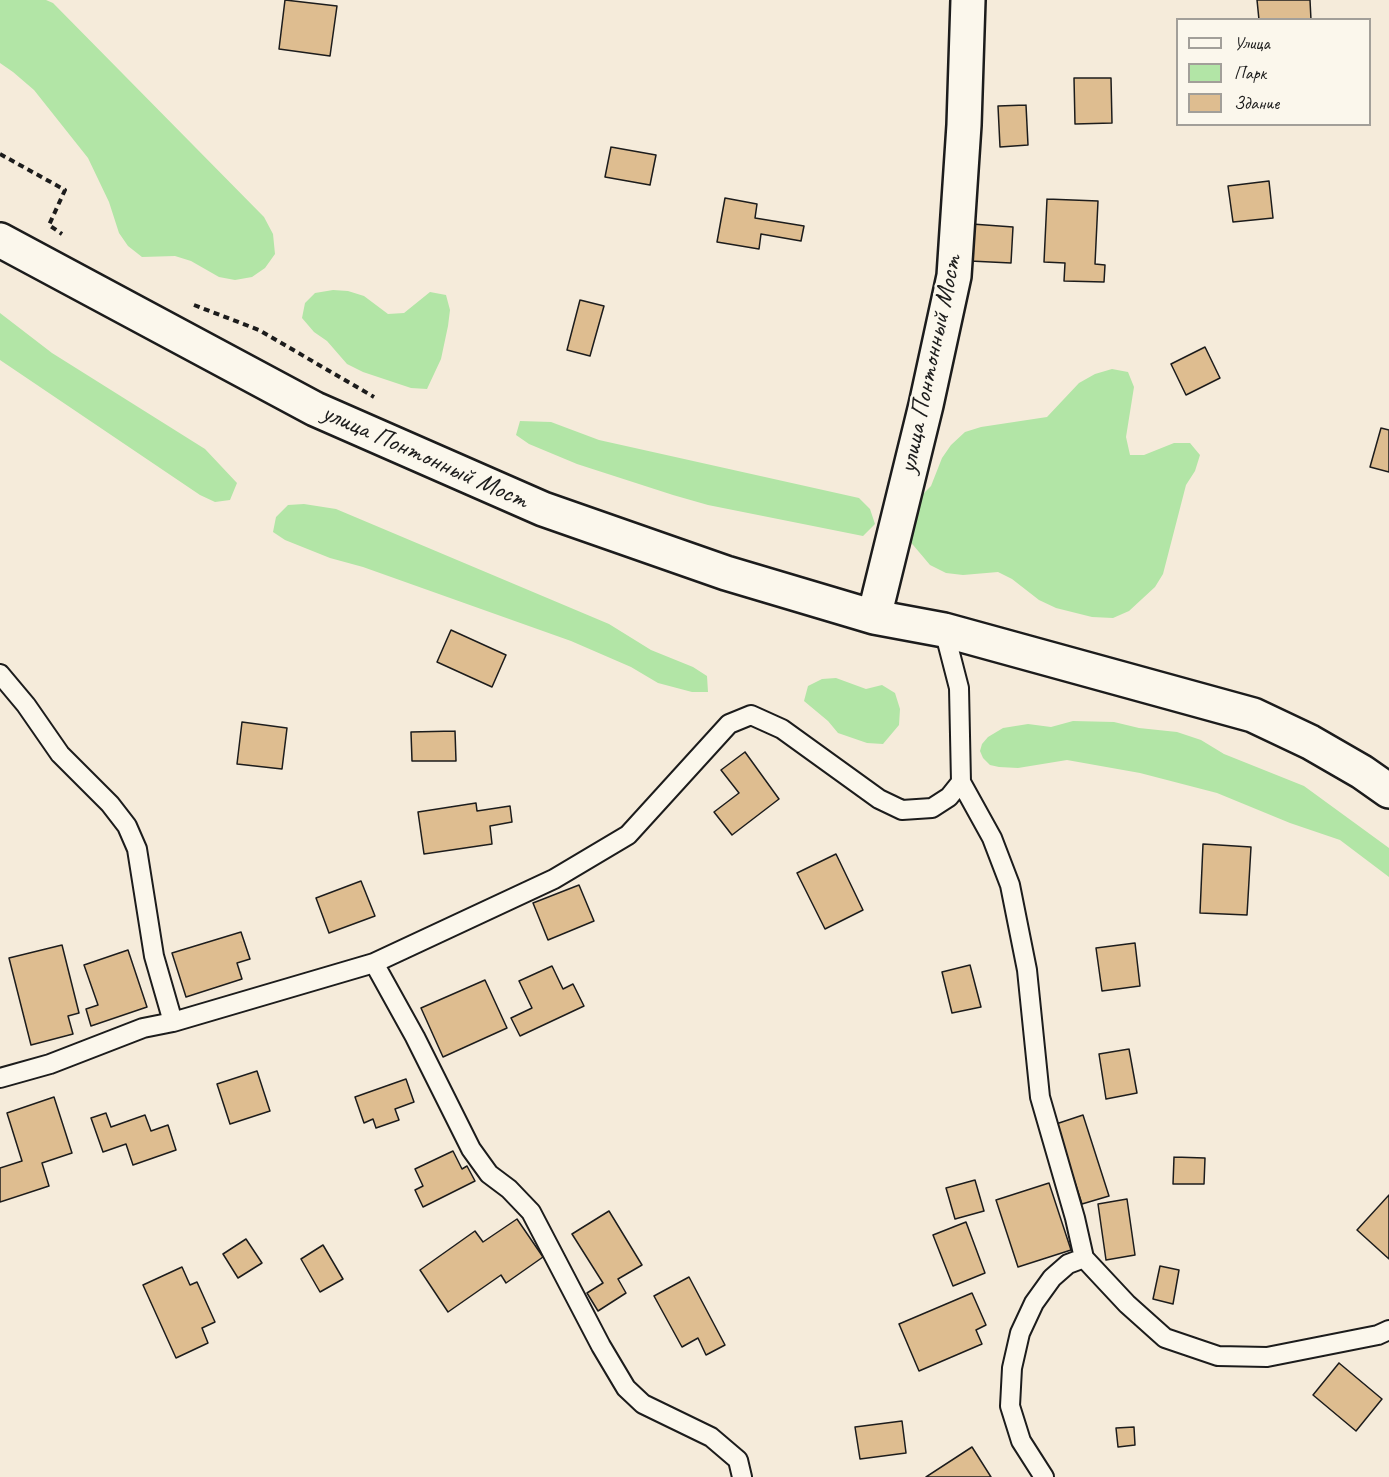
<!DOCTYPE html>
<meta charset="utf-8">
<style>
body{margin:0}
#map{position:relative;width:1389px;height:1477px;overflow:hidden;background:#f5ebda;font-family:Caveat,sans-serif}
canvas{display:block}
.legend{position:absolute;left:1176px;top:18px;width:195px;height:108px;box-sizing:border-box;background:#fbf7ec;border:2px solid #a29f99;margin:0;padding:8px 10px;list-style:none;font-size:18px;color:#1c1c1c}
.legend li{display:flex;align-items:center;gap:12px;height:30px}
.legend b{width:30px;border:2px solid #a29f99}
</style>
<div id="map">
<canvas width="1389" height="1477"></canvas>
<ul class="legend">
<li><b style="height:8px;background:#fbf7ec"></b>Улица</li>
<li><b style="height:16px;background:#b2e5a6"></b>Парк</li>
<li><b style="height:16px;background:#debd90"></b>Здание</li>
</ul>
</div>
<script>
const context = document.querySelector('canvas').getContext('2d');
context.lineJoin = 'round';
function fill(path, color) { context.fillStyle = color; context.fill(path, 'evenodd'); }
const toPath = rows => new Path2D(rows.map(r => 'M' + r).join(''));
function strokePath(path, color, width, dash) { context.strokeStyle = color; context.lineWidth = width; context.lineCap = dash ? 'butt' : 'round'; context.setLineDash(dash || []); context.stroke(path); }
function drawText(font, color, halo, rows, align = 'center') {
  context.font = font + ' Caveat,sans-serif'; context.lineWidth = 5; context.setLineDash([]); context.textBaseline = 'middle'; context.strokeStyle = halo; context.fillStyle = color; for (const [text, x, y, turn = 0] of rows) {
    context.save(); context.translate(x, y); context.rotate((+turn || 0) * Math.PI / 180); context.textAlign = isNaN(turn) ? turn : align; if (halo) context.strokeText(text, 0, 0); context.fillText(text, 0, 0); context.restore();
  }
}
const green = toPath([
 [0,0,46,0,53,3,264,217,273,234,275,254,265,268,252,277,235,280,219,277,191,261,175,256,142,257,128,246,119,233,109,202,88,158,34,90,13,72,0,63],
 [333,290,348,291,364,296,388,314,404,313,430,292,446,295,450,310,448,326,441,359,427,389,411,388,363,372,347,364,327,341,314,332,302,318,305,303,315,293],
 [0,313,52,353,205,449,237,483,230,500,215,502,200,495,0,360],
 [1112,369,1128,372,1134,387,1126,437,1130,455,1144,455,1174,443,1190,443,1200,455,1195,471,1186,485,1163,574,1155,587,1129,611,1113,618,1092,617,1056,608,1039,600,1012,579,998,572,963,575,946,573,930,565,908,539,908,509,931,486,942,458,951,445,965,432,981,427,1047,417,1079,383,1095,374],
 [520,421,551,422,599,440,859,498,870,509,875,524,863,536,708,505,673,495,577,464,529,444,516,435],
 [304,504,336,509,609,624,651,650,693,667,707,676,708,692,692,692,658,683,631,667,571,641,363,567,330,558,285,540,273,532,276,517,288,505],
 [836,678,866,689,882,685,895,693,900,709,899,725,883,744,867,743,838,733,828,721,804,701,808,686,822,679],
 [1073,721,1114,722,1139,728,1177,732,1201,740,1224,754,1304,786,1389,848,1389,877,1340,840,1290,823,1217,793,1140,773,1067,760,1018,768,999,767,990,765,983,758,980,751,982,744,988,737,1003,728,1028,724,1051,727]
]);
const building = toPath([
 [285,0,337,6,330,56,279,49,285,0],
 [1257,0,1310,0,1311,20,1259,20,1257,0],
 [1074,78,1111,78,1112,123,1075,124,1074,78],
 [1026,105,1028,145,1000,147,998,106,1026,105],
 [611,147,656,155,650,185,605,177,611,147],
 [1269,181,1273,218,1233,222,1228,186,1269,181],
 [725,198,757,204,755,218,804,226,801,241,761,234,759,249,717,242,725,198],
 [1047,199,1098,201,1095,264,1105,265,1104,282,1064,281,1065,263,1044,262,1047,199],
 [972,224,1013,227,1011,263,970,261,972,224],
 [580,300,604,306,590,356,567,350,580,300],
 [1205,347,1220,378,1186,395,1171,364,1205,347],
 [1381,428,1389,430,1389,472,1370,467,1381,428],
 [451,630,506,655,492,687,437,662,451,630],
 [242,722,287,728,282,769,237,764,242,722],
 [455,731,456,761,412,761,411,732,455,731],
 [745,752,779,799,732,835,714,812,739,793,721,770,745,752],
 [476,803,477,811,510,806,512,822,490,826,492,844,424,854,418,812,476,803],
 [1203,844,1251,847,1247,915,1200,913,1203,844],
 [836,854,863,910,825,929,797,873,836,854],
 [361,881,375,916,329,933,316,898,361,881],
 [579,885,594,921,548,940,533,903,579,885],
 [241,932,250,959,237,963,242,979,186,997,172,953,241,932],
 [1135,943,1140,986,1102,991,1096,948,1135,943],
 [62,945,79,1013,68,1016,73,1034,31,1045,9,958,62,945],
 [128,950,147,1007,91,1026,86,1009,98,1005,84,965,128,950],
 [970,965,981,1007,952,1013,942,972,970,965],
 [552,966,563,989,573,984,584,1006,520,1036,511,1018,532,1008,519,981,552,966],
 [485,980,507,1028,443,1057,421,1008,485,980],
 [1129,1049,1137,1093,1106,1099,1099,1054,1129,1049],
 [257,1071,270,1111,230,1124,217,1084,257,1071],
 [406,1079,414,1102,395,1109,399,1120,376,1128,373,1119,364,1123,355,1097,406,1079],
 [54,1097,72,1153,42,1163,49,1186,0,1202,0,1168,22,1161,7,1113,54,1097],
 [106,1113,111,1127,145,1115,151,1131,168,1125,176,1150,133,1165,126,1144,103,1152,91,1118,106,1113],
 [1083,1115,1109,1196,1082,1204,1056,1124,1083,1115],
 [453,1151,462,1169,467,1166,475,1181,423,1207,415,1190,423,1186,415,1169,453,1151],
 [1174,1157,1205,1158,1204,1184,1173,1184,1174,1157],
 [975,1180,984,1211,955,1219,946,1188,975,1180],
 [1049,1183,1071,1250,1018,1267,996,1200,1049,1183],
 [1389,1195,1389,1259,1357,1230,1389,1195],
 [1127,1199,1135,1255,1106,1260,1098,1204,1127,1199],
 [609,1211,642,1265,618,1279,626,1293,598,1311,587,1293,603,1283,572,1234,609,1211],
 [517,1219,543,1257,506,1283,501,1275,448,1312,420,1270,475,1231,483,1242,517,1219],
 [966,1222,985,1273,953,1286,933,1235,966,1222],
 [246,1239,262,1263,238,1278,223,1254,246,1239],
 [323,1245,343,1279,320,1292,301,1259,323,1245],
 [1160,1266,1179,1270,1173,1304,1153,1299,1160,1266],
 [182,1267,190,1285,197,1282,215,1322,202,1328,208,1343,176,1358,143,1285,182,1267],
 [689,1277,725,1345,706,1355,698,1338,682,1347,654,1296,689,1277],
 [972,1293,986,1325,976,1330,982,1344,919,1371,899,1324,972,1293],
 [1339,1363,1382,1399,1356,1431,1313,1395,1339,1363],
 [902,1421,906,1453,860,1459,855,1427,902,1421],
 [1134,1427,1135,1445,1118,1447,1116,1428,1134,1427],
 [972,1447,991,1477,926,1477,972,1447]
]);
const path = toPath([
 [0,154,65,190,49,225,62,234],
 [194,305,259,330,374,397]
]);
const service = toPath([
 [944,630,959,688,961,782,992,838,1010,885,1027,970,1040,1097,1075,1218,1084,1258,1068,1264,1052,1278,1034,1303,1020,1333,1012,1368,1010,1406,1021,1441,1044,1477],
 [0,674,26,705,60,754,110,804,127,826,137,849,154,956,173,1022],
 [374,963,415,1037,471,1149,489,1174,509,1189,531,1212,601,1346,626,1388,643,1404,711,1437,738,1460,742,1477],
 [0,1078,50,1064,143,1028,173,1022,374,963,554,879,628,835,729,724,751,715,782,729,879,799,902,810,932,808,949,797,961,782],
 [1084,1258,1127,1304,1165,1338,1218,1356,1267,1357,1378,1335,1389,1330]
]);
const minor = toPath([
 [0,240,315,409,543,509,726,573,874,617,944,630,1253,715,1310,742,1362,772,1389,791],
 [874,617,926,405,954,276,964,125,968,0]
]);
const streetNames = [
 ["улица Понтонный Мост",931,364,-78],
 ["улица Понтонный Мост",425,457,24]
];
fill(green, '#b2e5a6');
fill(building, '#debd90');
strokePath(building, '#1c1c1c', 1.5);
strokePath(service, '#1c1c1c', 22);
strokePath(minor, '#1c1c1c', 38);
strokePath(path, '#1c1c1c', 4, [6, 4.5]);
strokePath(service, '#fbf7ec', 18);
strokePath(minor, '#fbf7ec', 33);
drawText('26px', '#1c1c1c', '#fbf7ec', streetNames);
</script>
